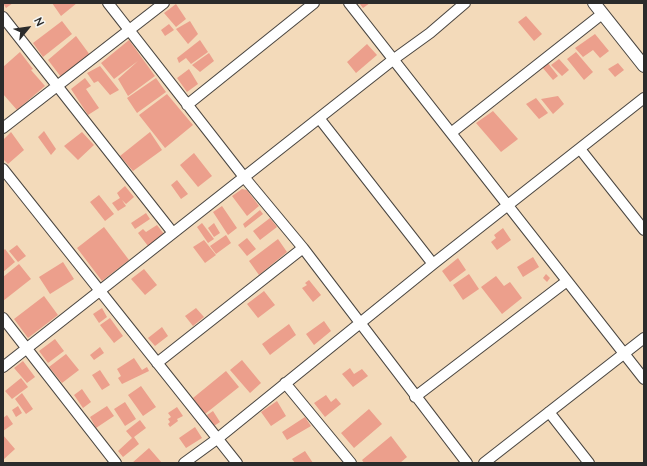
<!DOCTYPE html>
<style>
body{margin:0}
#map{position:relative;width:647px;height:466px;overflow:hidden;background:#f3daba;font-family:"Architects Daughter",sans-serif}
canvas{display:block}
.frame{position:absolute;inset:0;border:4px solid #2b2b2b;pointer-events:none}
.north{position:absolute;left:8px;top:8px;width:40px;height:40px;-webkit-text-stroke:3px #f6f6f2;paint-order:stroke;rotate:61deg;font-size:11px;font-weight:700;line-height:16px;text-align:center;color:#2b2b2b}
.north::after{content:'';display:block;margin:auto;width:14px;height:18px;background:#2b2b2b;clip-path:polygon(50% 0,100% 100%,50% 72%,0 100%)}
</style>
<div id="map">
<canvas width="647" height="466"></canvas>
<div class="frame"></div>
<div class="north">N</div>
</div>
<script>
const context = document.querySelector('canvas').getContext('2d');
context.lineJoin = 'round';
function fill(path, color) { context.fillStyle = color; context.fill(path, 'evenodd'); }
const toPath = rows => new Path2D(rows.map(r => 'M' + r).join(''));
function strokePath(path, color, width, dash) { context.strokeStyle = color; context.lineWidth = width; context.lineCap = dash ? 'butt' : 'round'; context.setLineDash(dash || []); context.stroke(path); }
const building = toPath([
 [3,3,13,3,6,8],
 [52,3,77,3,61,16],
 [359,3,370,3,363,8],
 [176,4,186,19,176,27,164,13],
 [526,16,542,34,534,41,518,22],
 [62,21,72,34,43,57,33,43],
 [190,21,198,34,188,44,176,29],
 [169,24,174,30,165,36,161,30],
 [595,34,609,51,600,58,593,50,583,57,575,48],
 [76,36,90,55,61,77,48,60],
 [129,40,155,76,128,96,118,79,138,61,114,79,101,63],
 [200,40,208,52,191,64,186,58,179,63,177,58],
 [367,44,377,55,356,73,347,62],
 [20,52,33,69,31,70,45,86,17,110,3,94,3,67],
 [576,52,593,72,584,80,567,59],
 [209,53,214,61,200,72,192,65],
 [559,59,569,70,562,76,551,65],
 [547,62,558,76,553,80,542,67],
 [618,63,624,70,615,77,608,69],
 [100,66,119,90,110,95,98,81,94,83,87,73],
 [189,69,198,84,187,92,177,78],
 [85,78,91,86,86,89,99,108,88,115,71,89],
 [156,78,166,92,137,113,127,98],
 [167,94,193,125,165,148,139,115],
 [558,96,564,104,553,114,541,99],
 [536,98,548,113,539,119,526,104],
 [493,111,518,139,501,152,476,123],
 [44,131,56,149,51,155,38,137],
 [11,132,24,150,8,164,3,159,3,140],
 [82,132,94,145,78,160,64,146],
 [150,132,162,150,133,171,120,156],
 [194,153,212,176,198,187,180,165],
 [177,180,188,194,181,199,171,185],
 [125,186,134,197,126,204,122,200,126,206,118,211,112,203,120,198,117,193],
 [242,189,247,190,259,206,247,216,232,196],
 [99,195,114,214,105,221,90,202],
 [222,206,237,228,228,235,213,212],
 [260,210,263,214,245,228,243,224],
 [146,213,150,219,135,229,131,223],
 [270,218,277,227,260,240,253,231],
 [202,223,214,239,208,243,197,227],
 [214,223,220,233,214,237,208,228],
 [157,225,164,234,148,246,138,233,143,229,146,232],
 [104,227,129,260,102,281,77,248],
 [503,228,511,240,497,250,491,242,496,238,494,235],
 [226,235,231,243,216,254,210,246],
 [247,238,256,249,247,256,238,245],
 [278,239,287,252,259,275,249,261],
 [204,240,216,255,205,263,193,247],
 [17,245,26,256,18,262,9,251],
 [5,249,15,262,3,272,3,251],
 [533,257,539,267,523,277,517,267],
 [458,258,466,270,450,282,442,271],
 [63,262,74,279,50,294,39,277],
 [19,264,31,279,3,301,3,277],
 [144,269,157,285,145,295,131,279],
 [469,274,479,289,463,300,453,285],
 [546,274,550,278,547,282,543,278],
 [496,276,504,286,510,282,522,298,502,314,481,287],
 [309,280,321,295,313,302,302,288,307,285,305,283],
 [264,291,275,305,258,318,247,304],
 [44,296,58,315,28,338,14,319],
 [102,308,107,317,99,323,93,314],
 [196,308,204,317,193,326,185,316],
 [110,318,123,336,114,343,100,325],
 [324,321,331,331,314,345,306,334],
 [289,324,296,335,270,355,262,344],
 [162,327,168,336,155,346,148,338],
 [55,339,64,351,48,363,39,351],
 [100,347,104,353,94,360,90,355],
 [66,354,79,370,62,383,49,367],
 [134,358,142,370,147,367,149,371,122,384,118,378,121,376,117,369],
 [242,360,261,383,250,393,230,370],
 [23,361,35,377,27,383,14,368],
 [350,368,354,374,362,369,368,376,353,387,342,374],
 [100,370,110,385,102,390,92,375],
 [226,371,239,387,205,414,193,398],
 [21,378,28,387,12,399,5,391],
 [141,386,156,407,143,416,128,395],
 [82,389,91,402,83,408,74,395],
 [22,393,33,409,26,414,15,399],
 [326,395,331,402,336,398,341,404,325,417,314,403],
 [277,401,286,416,271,426,261,412],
 [125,402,136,419,125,426,114,409],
 [18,406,22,413,16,417,12,410],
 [107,406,114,416,96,428,90,417],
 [177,407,183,416,177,419,178,421,170,427,168,424,170,422,168,419,171,417,168,413],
 [369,409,382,424,354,448,341,433],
 [213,411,220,422,214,426,207,415],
 [7,415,13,424,3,431,3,418],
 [305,417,311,426,287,440,282,432],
 [140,420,146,428,134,437,139,444,123,457,118,451,132,438,126,431],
 [195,427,202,438,186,448,179,438],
 [3,435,15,449,3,460],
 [391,436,407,457,400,463,364,463,362,460],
 [149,448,162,463,132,463],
 [305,451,313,463,295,463,292,459]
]);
const minor = toPath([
 [108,3,244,177,303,248,467,463],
 [349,3,644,379],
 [3,17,173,233],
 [187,105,314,3],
 [319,118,433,264],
 [3,128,164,3],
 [451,133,602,14],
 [580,149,644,230],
 [3,169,237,463],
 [3,318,116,463],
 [157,363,303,248],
 [3,367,394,59,430,33,465,3],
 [285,383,351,463],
 [415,397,567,281],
 [549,412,589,463],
 [184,463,217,439,433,264,644,98],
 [484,463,644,338]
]);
const tertiary = toPath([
 [594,3,644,66]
]);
fill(building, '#ec9f8c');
strokePath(minor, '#494540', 12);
strokePath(tertiary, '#494540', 14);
strokePath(minor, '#fff', 10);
strokePath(tertiary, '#fff', 12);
</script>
